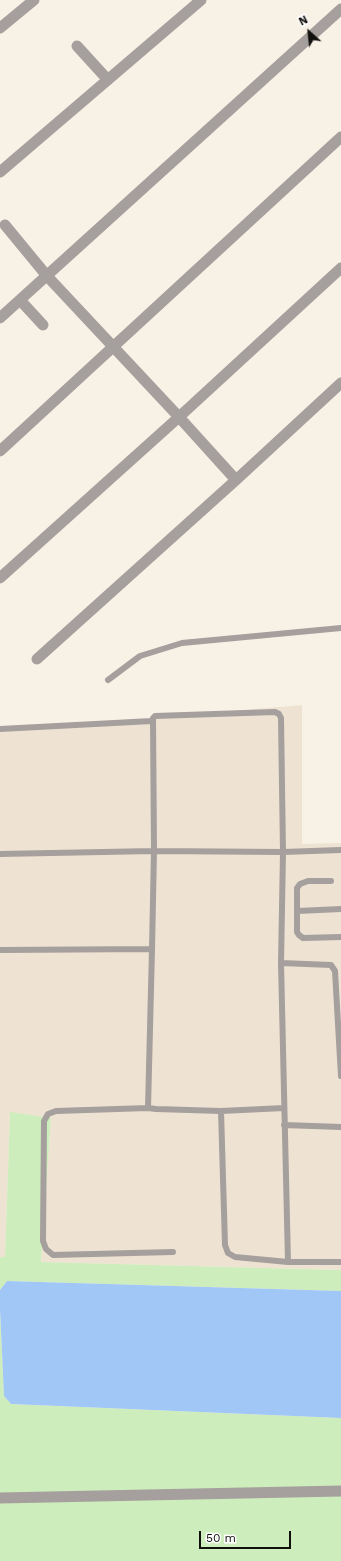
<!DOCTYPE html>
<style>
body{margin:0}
#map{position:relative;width:341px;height:1561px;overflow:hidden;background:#f8f1e6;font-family:"Work Sans",sans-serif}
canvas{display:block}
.north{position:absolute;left:289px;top:12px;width:40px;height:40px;-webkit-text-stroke:3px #fff;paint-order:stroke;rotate:333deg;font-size:11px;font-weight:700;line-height:16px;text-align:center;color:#12100d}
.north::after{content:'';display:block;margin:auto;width:14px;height:18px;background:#12100d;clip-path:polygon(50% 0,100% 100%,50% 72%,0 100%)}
.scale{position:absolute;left:199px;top:1531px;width:92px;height:18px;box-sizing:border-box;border:2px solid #12100d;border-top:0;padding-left:5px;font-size:12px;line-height:14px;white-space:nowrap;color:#12100d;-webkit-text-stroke:3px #fff;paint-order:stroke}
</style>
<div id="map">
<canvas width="341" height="1561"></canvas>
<div class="north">N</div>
<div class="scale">50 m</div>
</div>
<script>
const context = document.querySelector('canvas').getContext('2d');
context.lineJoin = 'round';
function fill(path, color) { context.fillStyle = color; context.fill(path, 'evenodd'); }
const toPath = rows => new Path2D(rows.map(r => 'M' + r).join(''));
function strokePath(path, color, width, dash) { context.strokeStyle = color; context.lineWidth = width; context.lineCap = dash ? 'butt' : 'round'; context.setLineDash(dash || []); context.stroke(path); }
const built = toPath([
 [302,705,302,844,341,843,341,1270,41,1262,51,1118,10,1113,5,1257,0,1257,0,731]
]);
const green = toPath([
 [10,1112,51,1118,41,1262,341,1270,341,1291,7,1281,0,1290,0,1257,5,1257],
 [0,1309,4,1396,11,1404,341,1418,341,1561,0,1561]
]);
const water = toPath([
 [7,1281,341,1291,341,1418,11,1404,4,1396,0,1309,0,1290]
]);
const service = toPath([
 [108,680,140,656,182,643,341,628],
 [0,729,152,721],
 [0,854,154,851,283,852,341,850],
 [331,881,308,881,300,884,297,888,297,932,299,935,303,938,341,937],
 [297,911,341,909],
 [152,949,154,851,153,718,155,716,275,712,279,714,281,718,283,852,281,963,288,1262],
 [0,950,152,949,148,1108,156,1109,221,1111,284,1108],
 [281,963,331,965,335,971,341,1076],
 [148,1108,56,1111,48,1114,44,1121,43,1241,46,1249,53,1255,173,1252],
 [221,1111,225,1245,228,1253,235,1257,288,1262,341,1262],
 [284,1125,341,1127]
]);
const minor = toPath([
 [0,28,34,0],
 [77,46,108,80],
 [0,172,201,0],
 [5,225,47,276,179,417,236,480],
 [20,300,43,325],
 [0,318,341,9],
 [0,451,341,137],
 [0,578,179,417,341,268],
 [37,659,236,480,341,383],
 [0,1498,341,1491]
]);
fill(built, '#eee3d2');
fill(green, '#ceedbc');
fill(water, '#a1c7f6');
strokePath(service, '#a59f9d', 6);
strokePath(minor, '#a59f9d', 11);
</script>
